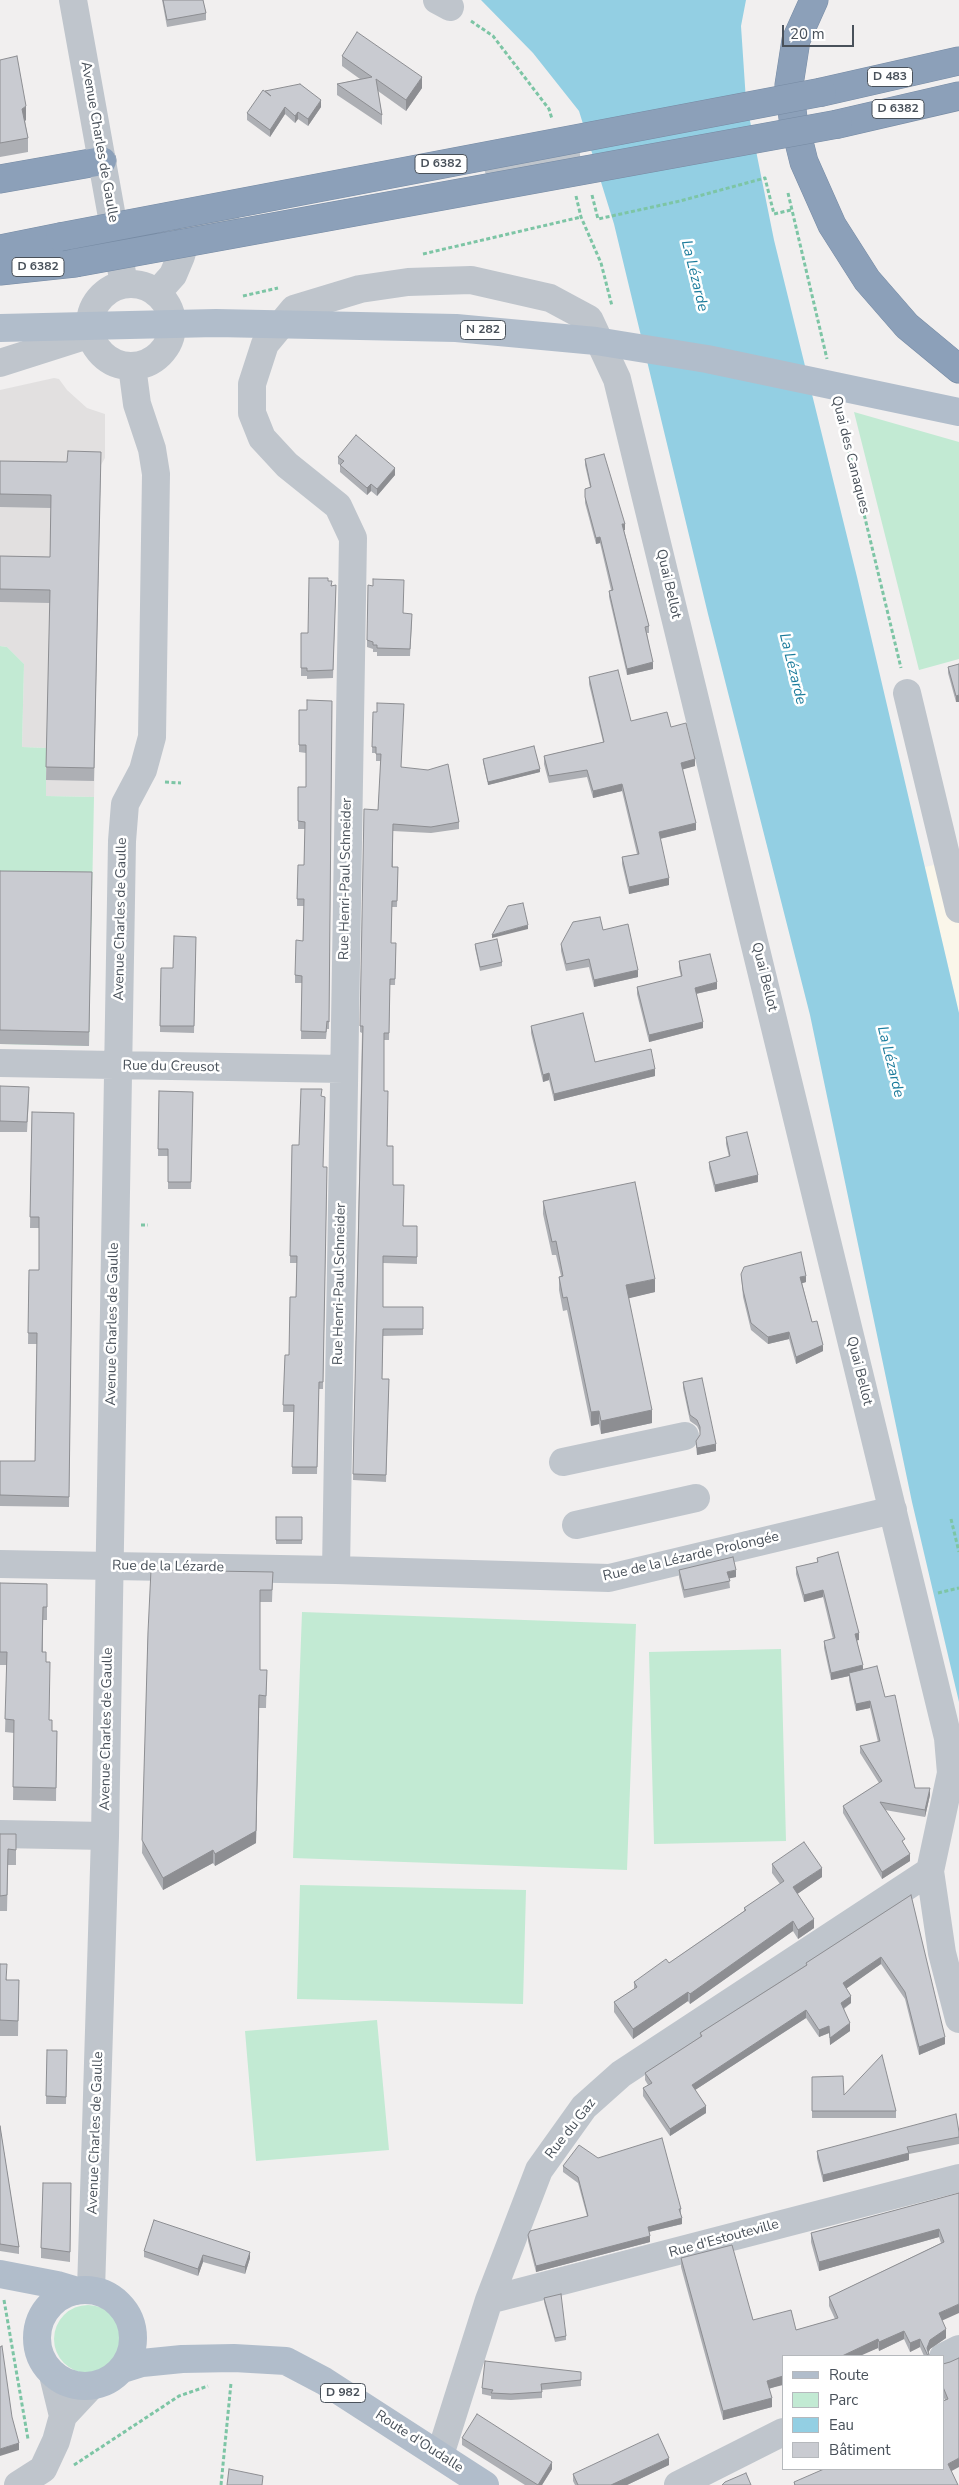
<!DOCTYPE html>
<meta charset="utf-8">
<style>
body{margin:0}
#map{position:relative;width:959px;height:2485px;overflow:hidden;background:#f1efef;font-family:"Nunito Sans",sans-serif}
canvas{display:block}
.legend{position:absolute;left:782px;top:2355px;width:162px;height:115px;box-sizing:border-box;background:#fff;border:1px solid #b6b9bd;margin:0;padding:6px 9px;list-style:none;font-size:15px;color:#49515a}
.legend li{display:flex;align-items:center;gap:10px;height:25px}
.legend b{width:25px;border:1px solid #b6b9bd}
.scale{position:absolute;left:782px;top:25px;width:72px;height:22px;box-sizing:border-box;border:2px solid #49515a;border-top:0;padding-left:6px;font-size:15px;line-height:18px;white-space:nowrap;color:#49515a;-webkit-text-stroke:4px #fff;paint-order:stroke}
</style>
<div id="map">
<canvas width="959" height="2485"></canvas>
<ul class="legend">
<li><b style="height:6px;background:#b1bdcb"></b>Route</li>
<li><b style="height:14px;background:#c2ead3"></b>Parc</li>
<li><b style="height:14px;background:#93cfe3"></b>Eau</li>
<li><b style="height:14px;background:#c9cbd1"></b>Bâtiment</li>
</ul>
<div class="scale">20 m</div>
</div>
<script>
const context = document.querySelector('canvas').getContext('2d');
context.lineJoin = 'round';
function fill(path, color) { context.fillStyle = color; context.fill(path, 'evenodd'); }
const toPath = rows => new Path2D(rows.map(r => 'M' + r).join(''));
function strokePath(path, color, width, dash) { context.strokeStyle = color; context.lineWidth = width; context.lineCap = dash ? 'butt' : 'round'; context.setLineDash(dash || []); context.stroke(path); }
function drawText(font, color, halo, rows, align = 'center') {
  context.font = font + ' "Nunito Sans",sans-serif'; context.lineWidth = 5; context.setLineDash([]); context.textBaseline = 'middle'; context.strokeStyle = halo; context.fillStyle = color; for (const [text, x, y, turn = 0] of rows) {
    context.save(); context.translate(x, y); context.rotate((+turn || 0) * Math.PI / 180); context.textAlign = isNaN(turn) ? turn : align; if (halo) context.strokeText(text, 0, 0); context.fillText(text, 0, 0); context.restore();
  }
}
const commercial = toPath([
 [959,859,959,1013,925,867]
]);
const education = toPath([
 [54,378,59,379,67,390,87,408,105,414,105,458,101,465,94,797,46,796,46,748,22,747,24,664,7,647,0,646,0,390]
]);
const green = toPath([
 [854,412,959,442,959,659,919,670],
 [0,646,7,647,24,664,22,747,46,748,46,796,94,797,89,1046,0,1044],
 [302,1612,636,1624,627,1870,293,1858],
 [781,1649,786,1841,654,1844,649,1652],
 [300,1885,526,1890,523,2004,297,1999],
 [377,2020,389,2150,256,2161,245,2031],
 '54 2339a34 34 0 1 1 68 0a34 34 0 1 1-68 0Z'
]);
const water = toPath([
 [481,0,746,0,741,26,746,101,774,240,857,577,959,1013,959,1702,912,1502,810,1015,708,614,614,224,579,111,533,53]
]);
const path = toPath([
 [471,21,493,36,549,109,552,119],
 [788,193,827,359],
 [592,195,598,219,680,201,765,178,774,214,791,210],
 [576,196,581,217,601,263,612,306],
 [423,254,581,217],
 [243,296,278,288],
 [840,414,901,668],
 [165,782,181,783],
 [141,1225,148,1225],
 [951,1519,959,1552],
 [938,1593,959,1588],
 [4,2300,28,2439],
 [74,2465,179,2396,208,2386],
 [221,2485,231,2383]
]);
const minor = toPath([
 [73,0,124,284],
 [437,0,450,7],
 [498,167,566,155],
 '90 325a41 41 0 1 1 82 0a41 41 0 1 1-82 0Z',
 [157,293,173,275,181,256,190,224,225,218],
 [0,363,91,334],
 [907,693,959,909],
 [0,1063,343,1069],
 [563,1462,685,1436],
 [576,1525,696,1498],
 [0,1564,336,1570,609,1578,893,1510],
 [336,1570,353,538,338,506,287,465,262,438,252,413,252,384,265,344,294,309,360,289,408,282,471,280,550,298,589,319,617,379,948,1738,951,1773,930,1871,942,1953,959,2019],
 [0,1834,105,1836],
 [91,2290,105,1836,122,841,125,804,143,770,152,737,156,474,152,449,137,404,132,366],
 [489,2300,959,2178],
 [943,2357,959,2349],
 [63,2416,91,2386],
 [440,2455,489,2300,539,2170,584,2107,621,2074,930,1871],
 [18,2485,43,2469,56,2441,63,2416,53,2375],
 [678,2485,783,2432]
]);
const major = toPath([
 [0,2274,57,2285,77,2291],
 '37 2338a48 48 0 1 1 96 0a48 48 0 1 1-96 0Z',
 [123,2369,142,2363,182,2359,234,2358,286,2361,324,2381,485,2485]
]);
const highway = toPath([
 [814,0,796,40,789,85,793,118,804,162,832,225,867,280,907,326,959,369],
 [822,92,959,61],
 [838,124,959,96],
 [0,179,102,161],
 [0,249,60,237],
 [0,271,75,263]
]);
const majorBridge = toPath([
 [0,328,216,323,456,328,596,341,707,359,959,412]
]);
const highwayBridge = toPath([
 [60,237,822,92],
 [75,263,838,124]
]);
const wall = toPath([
 [162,0,203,0,206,13,206,20,167,27],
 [342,56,422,88,406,111,378,91,382,115,382,125,337,95,337,84,360,79,342,66],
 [0,60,26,120,25,121,28,138,28,152,0,157],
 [265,92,321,107,308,126,298,119,295,123,285,114,270,137,247,120,247,113],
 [101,452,94,781,46,780,50,603,0,602,0,556,50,557,51,508,0,507,0,461,67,462],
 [338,457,395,475,377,496,371,491,367,495,340,472,340,465,338,464],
 [585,459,625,530,624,530,649,626,649,633,647,633,653,669,627,675,609,597,609,591,611,590,600,543,596,544,585,503,585,489,590,487,585,465],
 [328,581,331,586,336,585,333,678,307,679,307,676,301,676,301,668,308,633],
 [403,613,412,621,410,656,377,656,377,652,373,652,373,649,367,647,367,640],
 [959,664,956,702,948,673,948,667],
 [589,677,631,721,671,727,695,766,682,769,696,830,660,839,669,885,629,894,622,864,622,857,637,854,622,791,593,798,587,777,549,783,544,764,544,756,603,742,589,684],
 [332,701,329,1029,327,1029,326,1039,301,1039,302,983,295,983,295,975,303,941,304,906,297,906,297,899,304,865,305,829,298,829,298,787,306,787,306,753,299,752,299,710,307,710],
 [373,712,401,767,459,822,459,829,431,833,393,831,393,867,398,867,397,907,392,907,391,943,396,943,395,985,390,985,389,1040,384,1040,384,1091,387,1146,393,1185,403,1226,417,1226,417,1264,383,1263,383,1307,423,1307,423,1335,383,1336,382,1379,389,1379,386,1482,353,1480,362,1033,360,1032,360,1026,378,810,381,761,376,761,376,753,372,753],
 [483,759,540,772,488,785,483,762],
 [0,871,92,872,89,1046,0,1044],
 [603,930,638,977,594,987,589,967,566,971,561,951,561,944],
 [196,937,194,1033,160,1032,161,968,173,968],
 [475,944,502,962,502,966,480,971,475,948],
 [679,961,717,989,696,994,703,1028,649,1042,637,994,637,987,681,977,679,968],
 [531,1026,595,1062,655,1076,554,1101,549,1080,543,1082,531,1033],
 [0,1086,29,1097,27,1132,0,1132],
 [159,1091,193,1092,191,1189,168,1189,168,1156,158,1156],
 [322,1096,323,1167,327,1167,323,1389,319,1389,317,1474,292,1474,294,1412,283,1412,285,1355,289,1355,296,1297,297,1263,290,1263,292,1145,299,1145],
 [32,1112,74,1113,69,1507,0,1506,0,1461,35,1461,37,1344,28,1344,29,1270,39,1270,39,1228,30,1228],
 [726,1137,758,1182,715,1192,709,1168,709,1162,729,1157,726,1144],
 [543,1201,655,1292,628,1298,652,1423,601,1434,599,1424,591,1426,567,1310,563,1311,559,1290,559,1277,561,1276,556,1255,552,1255,543,1214],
 [741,1274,806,1282,802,1283,812,1322,823,1351,796,1364,789,1339,768,1344,751,1330,743,1297],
 [683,1382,716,1451,697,1455,696,1447,696,1441,700,1435,700,1432,697,1426,690,1421,683,1388],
 [276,1517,302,1517,302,1544,276,1544],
 [817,1558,859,1640,857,1640,863,1670,885,1697,915,1788,930,1795,925,1817,885,1810,905,1846,910,1861,882,1879,843,1813,843,1806,879,1783,860,1753,860,1746,878,1742,870,1708,856,1711,849,1680,849,1676,831,1680,824,1648,824,1641,833,1639,823,1597,804,1602,796,1574,796,1567,817,1562],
 [679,1570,736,1577,729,1578,730,1588,684,1598,679,1577],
 [273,1572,272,1602,260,1602,260,1670,267,1670,266,1708,259,1708,256,1843,215,1866,213,1863,163,1890,142,1853,148,1632],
 [0,1583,47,1584,47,1620,43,1620,43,1652,46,1662,49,1720,52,1731,57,1731,56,1801,13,1800,14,1733,5,1732,7,1665,0,1665],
 [0,1834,16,1834,16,1865,8,1865,7,1911,0,1911],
 [772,1864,822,1877,797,1894,814,1928,798,1939,793,1931,690,2004,688,2001,633,2039,614,2012,614,2002,634,1989,634,1982,669,1963,744,1911,744,1908,780,1884,772,1873],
 [911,1895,945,2044,919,2055,905,1999,881,1964,846,1988,851,2003,844,2009,850,2031,830,2045,829,2033,819,2037,806,2018,695,2090,706,2113,670,2136,643,2096,643,2088,648,2085,645,2080,645,2073,700,2037,700,2033,806,1965,806,1963],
 [0,1964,7,1980,19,1980,18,2036,0,2036],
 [47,2050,67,2050,66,2104,46,2104],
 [812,2077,844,2095,896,2111,896,2118,812,2118],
 [0,2126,19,2247,19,2254,0,2251],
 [959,2132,959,2144,909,2154,909,2160,823,2182,817,2158,817,2151],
 [598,2158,681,2209,681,2215,682,2224,649,2232,650,2242,536,2272,528,2241,528,2235,587,2216,578,2183,563,2172,563,2166],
 [71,2183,70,2262,41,2258,41,2248],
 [959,2193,942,2321,946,2338,930,2349,928,2353,930,2356,924,2356,920,2347,910,2352,904,2339,879,2351,878,2348,769,2389,772,2407,723,2420,681,2267,681,2258,753,2320,796,2330,835,2319,829,2306,829,2297,941,2243,939,2237,819,2271,811,2242,811,2233],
 [144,2251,250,2258,245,2274,203,2262,198,2276,144,2257],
 [544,2298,566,2336,566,2340,555,2342,544,2302],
 [950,2362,951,2471,958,2485,794,2485,794,2482,943,2469,945,2400,943,2396,943,2364],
 [581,2372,581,2386,542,2390,542,2398,511,2400,491,2399,491,2396,482,2394,482,2388],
 [462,2438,552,2469,542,2485,525,2485,462,2445],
 [669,2465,627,2485,575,2485,573,2481,573,2474]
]);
const shadedWall = toPath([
 [422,77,422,88,406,111,406,100],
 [321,100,321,107,308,126,308,119],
 [26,106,26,120,22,123,22,109],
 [285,107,285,114,270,137,270,130],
 [298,112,298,119,295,123,295,116],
 [395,468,395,475,377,496,377,489],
 [371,484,371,491,367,495,367,488],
 [622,524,625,524,625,530,622,531],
 [600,537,600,543,596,544,596,538],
 [653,662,653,669,627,675,627,669],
 [959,695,959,702,956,702,956,696],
 [695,759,695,766,681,770,681,763],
 [540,769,540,772,488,785,488,782],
 [622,784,622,791,593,798,593,791],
 [696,823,696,830,659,839,659,832],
 [669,878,669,885,629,894,629,887],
 [528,925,528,929,492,938,492,935],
 [638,970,638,977,594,987,594,980],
 [717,982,717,989,695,994,695,988],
 [703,1022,703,1028,649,1042,649,1035],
 [655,1069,655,1076,554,1101,554,1094],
 [549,1073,549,1080,543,1082,543,1075],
 [758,1175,758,1182,715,1192,715,1185],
 [806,1276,806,1282,800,1284,800,1277],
 [655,1279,655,1292,626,1299,626,1285],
 [789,1332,789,1339,768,1344,768,1337],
 [823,1345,823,1351,796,1364,796,1357],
 [652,1410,652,1423,601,1434,601,1421],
 [599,1411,599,1424,591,1426,591,1412],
 [716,1444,716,1451,697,1455,697,1448],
 [736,1570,736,1577,727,1579,727,1572],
 [823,1590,823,1597,804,1602,804,1595],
 [859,1633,859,1640,855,1641,855,1634],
 [863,1665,863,1672,849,1673,849,1676,831,1680,831,1673],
 [259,1695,256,1843,215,1866,215,1854],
 [870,1701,870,1708,856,1711,856,1704],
 [930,1788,930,1795,925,1817,925,1810],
 [213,1850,213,1863,163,1890,163,1878],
 [910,1854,910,1861,882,1879,882,1872],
 [822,1868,822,1877,793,1897,793,1887],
 [814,1919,814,1928,798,1939,798,1930],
 [793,1921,793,1931,690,2004,690,1994],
 [881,1957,881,1964,843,1991,843,1983],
 [688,1992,688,2001,633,2039,633,2029],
 [851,1996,851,2003,841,2010,841,2003],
 [806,2010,806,2018,692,2092,692,2085],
 [850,2023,850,2031,830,2045,830,2038],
 [829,2026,829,2033,819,2037,819,2030],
 [945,2037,945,2044,919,2055,919,2047],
 [706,2106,706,2113,670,2136,670,2129],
 [909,2153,909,2160,823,2182,823,2175],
 [682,2218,682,2224,648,2232,648,2227],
 [939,2229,939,2237,819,2271,819,2262],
 [650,2236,650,2242,536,2272,536,2266],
 [250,2252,250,2258,245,2274,245,2267],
 [203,2255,203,2262,198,2276,198,2269],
 [959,2304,959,2313,939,2322,939,2313],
 [946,2329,946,2338,930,2349,927,2356,927,2348,930,2340],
 [904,2331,904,2339,879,2351,879,2342],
 [878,2339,878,2348,860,2356,842,2356],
 [920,2339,920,2347,910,2352,910,2343],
 [783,2376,783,2385,767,2389,767,2381],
 [772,2398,772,2407,723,2420,723,2411],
 [19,2443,19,2450,0,2456,0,2449],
 [669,2458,669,2465,627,2485,611,2485],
 [959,2458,959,2467,948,2473,948,2464],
 [552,2462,552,2469,542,2485,538,2485]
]);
const building = toPath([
 [163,0,203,0,206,13,167,20,163,0],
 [357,32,422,77,406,100,376,79,382,115,337,84,372,77,342,56,357,32],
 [17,56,26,106,22,109,28,138,0,143,0,60,17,56],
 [300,84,321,100,308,119,298,112,295,116,285,107,270,130,247,113,263,90,271,96,265,91,300,84],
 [356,435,395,468,377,489,371,484,367,488,340,465,344,461,338,457,356,435],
 [68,451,101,452,94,768,46,767,50,590,0,589,0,556,50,557,51,495,0,494,0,461,67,462,68,451],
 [604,454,625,524,622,524,649,626,645,627,653,662,627,669,609,591,613,590,600,537,596,538,585,497,585,489,591,487,585,459,604,454],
 [309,578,328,578,328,581,332,581,331,586,336,585,333,670,307,671,307,668,301,668,301,633,308,633,309,578],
 [373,579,404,580,403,613,412,614,410,649,377,648,377,645,373,645,373,642,367,640,368,585,373,586,373,579],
 [959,664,959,695,956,696,948,667,959,664],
 [618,670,631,721,667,712,671,727,686,723,695,759,681,763,696,823,659,832,669,878,629,887,622,857,639,854,622,784,593,791,587,770,549,776,544,756,604,742,589,677,618,670],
 [307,700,332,701,329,1022,327,1021,326,1032,301,1031,302,976,295,975,296,940,303,941,304,899,297,899,298,865,304,865,305,822,298,821,298,787,306,787,306,745,299,745,299,710,307,710,307,700],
 [377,703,404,704,401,767,428,770,448,764,459,822,431,827,393,824,392,867,398,867,397,901,392,901,391,943,396,943,395,979,390,979,389,1033,384,1033,384,1091,388,1091,387,1146,393,1146,393,1185,404,1185,403,1226,417,1226,417,1257,383,1256,383,1307,423,1307,423,1329,383,1329,382,1379,389,1379,386,1475,353,1474,363,1026,360,1026,364,809,378,810,381,754,376,754,376,747,372,747,373,712,377,712,377,703],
 [534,746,540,769,488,782,483,759,534,746],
 [0,871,92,872,89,1032,0,1030,0,871],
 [523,903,528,925,492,935,508,906,523,903],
 [600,917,603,930,628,924,638,970,594,980,589,959,566,964,561,944,573,922,600,917],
 [174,936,196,937,194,1026,160,1026,161,968,173,968,174,936],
 [497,939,502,962,480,967,475,944,497,939],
 [710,954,717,982,695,988,703,1022,649,1035,637,987,682,976,679,961,710,954],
 [583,1013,595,1062,651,1049,655,1069,554,1094,549,1073,543,1075,531,1026,583,1013],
 [0,1086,29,1087,27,1122,0,1121,0,1086],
 [301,1089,322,1089,321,1096,325,1097,323,1167,327,1167,323,1382,319,1382,317,1467,292,1467,294,1405,283,1405,285,1355,289,1355,290,1297,296,1297,297,1256,290,1256,292,1145,299,1145,301,1089],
 [159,1091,193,1092,191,1182,168,1182,168,1149,158,1149,159,1091],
 [32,1112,74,1113,69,1497,0,1495,0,1461,35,1461,37,1333,28,1333,29,1270,39,1270,39,1217,30,1217,32,1112],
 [747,1132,758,1175,715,1185,709,1162,730,1156,726,1137,747,1132],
 [635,1182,655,1279,626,1285,652,1410,601,1421,599,1411,591,1412,567,1297,563,1298,559,1277,563,1276,556,1241,552,1242,543,1201,635,1182],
 [801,1252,806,1276,800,1277,812,1322,817,1321,823,1345,796,1357,789,1332,768,1337,751,1323,743,1290,741,1274,744,1267,801,1252],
 [702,1378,716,1444,697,1448,696,1441,700,1435,700,1427,697,1420,690,1415,683,1382,702,1378],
 [276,1517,302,1517,302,1540,276,1540,276,1517],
 [838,1552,859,1633,855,1634,863,1665,831,1673,824,1641,835,1638,823,1590,804,1595,796,1567,818,1562,817,1558,838,1552],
 [733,1557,736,1570,727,1572,730,1581,684,1590,679,1570,733,1557],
 [151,1570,273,1572,272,1590,260,1590,260,1670,267,1670,266,1696,259,1695,256,1831,215,1854,213,1850,163,1878,142,1840,148,1632,151,1570],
 [0,1583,47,1584,47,1607,43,1607,42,1652,46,1652,46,1662,50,1662,49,1720,52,1720,52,1731,57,1731,56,1788,13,1787,14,1720,5,1719,7,1652,0,1652,0,1583],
 [877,1666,885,1697,895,1695,915,1788,930,1788,925,1810,880,1802,905,1839,902,1841,910,1854,882,1872,843,1806,882,1781,860,1746,880,1741,870,1701,856,1704,849,1673,877,1666],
 [0,1834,16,1834,16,1850,8,1849,7,1895,0,1896,0,1834],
 [804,1842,822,1868,793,1887,814,1919,798,1930,793,1921,690,1994,688,1992,633,2029,614,2002,637,1987,634,1982,666,1959,669,1963,746,1910,744,1908,784,1881,772,1864,804,1842],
 [911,1895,945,2037,919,2047,905,1992,881,1957,843,1983,851,1996,841,2003,850,2023,830,2038,829,2026,819,2030,806,2010,692,2085,706,2106,670,2129,643,2088,652,2083,645,2073,702,2036,700,2033,807,1965,806,1963,911,1895],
 [0,1964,7,1964,6,1980,19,1980,18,2021,0,2020,0,1964],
 [47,2050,67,2050,66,2097,46,2096,47,2050],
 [882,2055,896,2111,812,2111,812,2077,843,2076,844,2095,882,2055],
 [956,2114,959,2132,959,2137,907,2147,909,2153,823,2175,817,2151,956,2114],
 [0,2126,19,2247,0,2244,0,2126],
 [662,2138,681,2209,679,2209,682,2218,648,2227,650,2236,536,2266,528,2235,530,2231,588,2216,578,2177,563,2166,579,2145,598,2158,662,2138],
 [43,2183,71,2183,70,2252,41,2248,43,2183],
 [959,2193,959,2304,939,2313,946,2329,930,2340,927,2348,929,2355,930,2356,928,2356,920,2339,910,2343,904,2331,879,2342,878,2339,842,2356,783,2356,783,2376,767,2381,772,2398,723,2411,681,2258,732,2245,753,2320,791,2310,796,2330,838,2318,829,2297,944,2242,939,2229,819,2262,811,2233,959,2193],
 [154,2220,250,2252,245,2267,203,2255,198,2269,144,2251,154,2220],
 [561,2294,566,2336,555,2338,544,2298,561,2294],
 [2,2346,12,2417,19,2443,0,2449,0,2347,2,2346],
 [959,2358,959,2458,948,2464,958,2485,795,2485,794,2482,824,2469,943,2469,943,2401,948,2399,943,2387,943,2364,950,2362,959,2358],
 [485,2361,581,2372,581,2380,541,2384,542,2392,511,2394,491,2393,493,2390,482,2388,485,2361],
 [477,2414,552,2462,538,2485,462,2438,477,2414],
 [658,2434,669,2458,611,2485,578,2485,573,2474,658,2434],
 [229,2469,263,2476,262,2485,227,2485,229,2469],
 [746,2473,751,2485,722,2485,725,2482,746,2473]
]);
const shields = [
 [890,77,45],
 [898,109,52],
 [441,164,52],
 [38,267,52],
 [483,330,45],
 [343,2393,45]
];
const shieldNames = [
 ["D 483",890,77],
 ["D 6382",898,109],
 ["D 6382",441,164],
 ["D 6382",38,267],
 ["N 282",483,330],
 ["D 982",343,2393]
];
const streetNames = [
 ["Avenue Charles de Gaulle",99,142,80],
 ["Quai des Canaques",850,455,76],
 ["Quai Bellot",668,584,77],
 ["Rue Henri-Paul Schneider",346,879,-89],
 ["Avenue Charles de Gaulle",121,919,-89],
 ["Quai Bellot",764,977,76],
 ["Rue du Creusot",171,1067,1],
 ["Rue Henri-Paul Schneider",340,1284,-89],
 ["Avenue Charles de Gaulle",113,1324,-89],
 ["Quai Bellot",859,1371,76],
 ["Rue de la Lézarde Prolongée",691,1557,-13],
 ["Rue de la Lézarde",168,1567,1],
 ["Avenue Charles de Gaulle",107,1729,-89],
 ["Rue du Gaz",571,2129,-52],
 ["Avenue Charles de Gaulle",96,2133,-88],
 ["Rue d'Estouteville",724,2239,-15],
 ["Route d'Oudalle",419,2442,33]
];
const waterNames = [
 ["La Lézarde",694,276,76],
 ["La Lézarde",792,669,76],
 ["La Lézarde",890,1062,76]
];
fill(commercial, '#faf6ea');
fill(education, '#e2e0e0');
fill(green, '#c2ead3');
fill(water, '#93cfe3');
strokePath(highway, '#778ba4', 29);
strokePath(path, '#7dc5a5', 3, [4, 2.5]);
strokePath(minor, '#bfc5cc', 28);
strokePath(major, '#b1bdcb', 28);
strokePath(highway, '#8ca0b9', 28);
strokePath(highwayBridge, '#778ba4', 29, []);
strokePath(majorBridge, '#b1bdcb', 28);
strokePath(highwayBridge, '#8ca0b9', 28);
fill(wall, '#adafb4');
fill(shadedWall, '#8d8e92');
fill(building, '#c9cbd1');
strokePath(building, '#8d8e92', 1);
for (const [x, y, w] of shields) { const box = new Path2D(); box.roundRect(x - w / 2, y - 9.5, w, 19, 4); context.fillStyle = '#fff'; context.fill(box); strokePath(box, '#49515a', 1); }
drawText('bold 12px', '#49515a', null, shieldNames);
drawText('14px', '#49515a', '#fff', streetNames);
drawText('italic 15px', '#1b7b9b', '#fff', waterNames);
</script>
